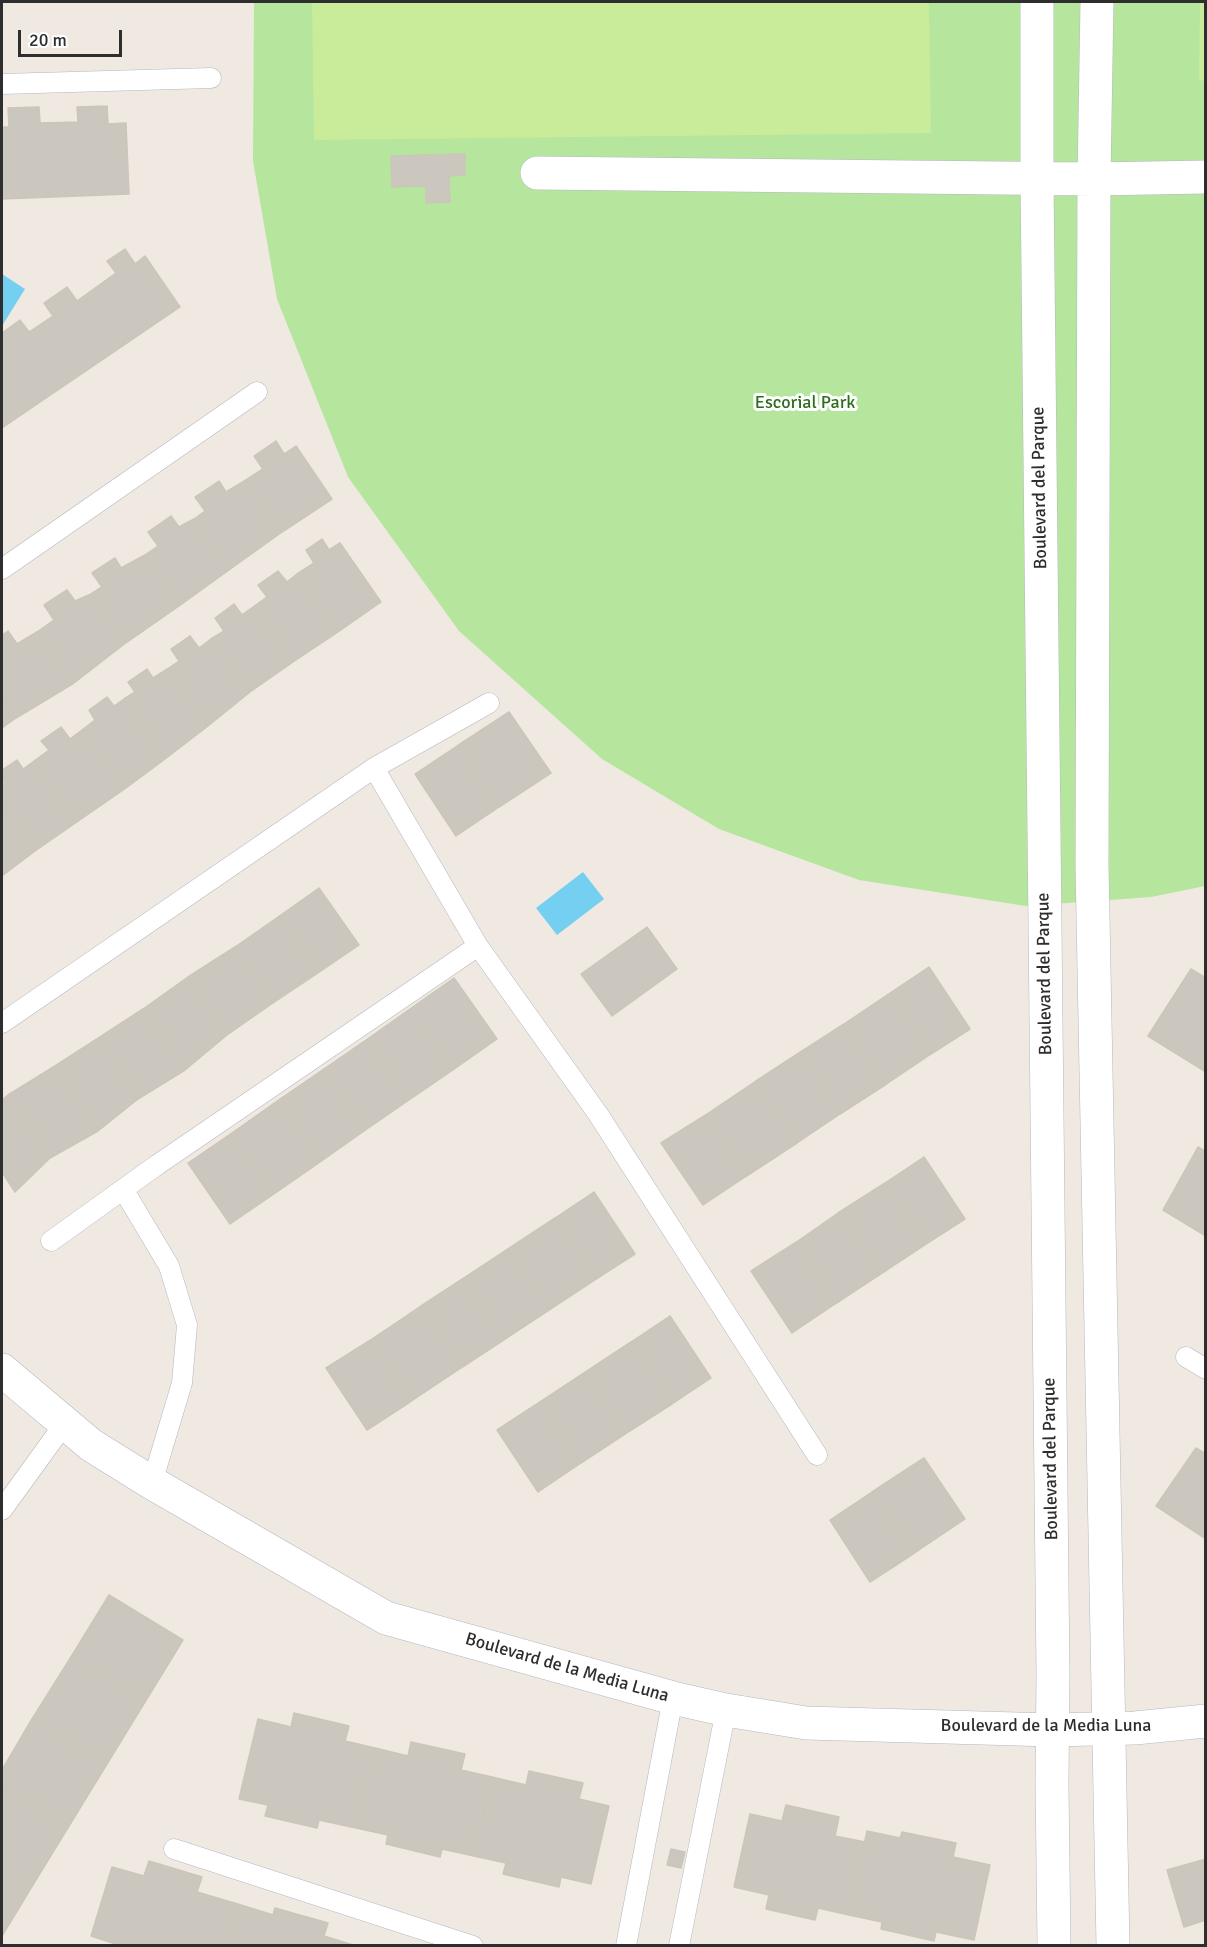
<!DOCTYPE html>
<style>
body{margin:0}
#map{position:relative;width:1207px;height:1947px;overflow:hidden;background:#efe9e1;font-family:Signika,sans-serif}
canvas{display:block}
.frame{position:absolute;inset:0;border:3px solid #2e2e2e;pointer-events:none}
.scale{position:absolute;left:18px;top:30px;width:104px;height:27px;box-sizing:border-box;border:3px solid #2e2e2e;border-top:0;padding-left:8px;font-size:18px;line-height:21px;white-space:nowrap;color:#2e2e2e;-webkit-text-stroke:4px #fff;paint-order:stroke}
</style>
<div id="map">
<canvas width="1207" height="1947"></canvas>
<div class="frame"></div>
<div class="scale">20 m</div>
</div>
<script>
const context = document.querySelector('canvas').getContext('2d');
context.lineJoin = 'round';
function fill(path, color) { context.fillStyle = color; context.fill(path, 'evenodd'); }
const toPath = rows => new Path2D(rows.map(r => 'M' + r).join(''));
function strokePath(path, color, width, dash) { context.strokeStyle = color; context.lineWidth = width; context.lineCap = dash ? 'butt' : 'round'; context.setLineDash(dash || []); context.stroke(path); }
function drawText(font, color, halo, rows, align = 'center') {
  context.font = font + ' Signika,sans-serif'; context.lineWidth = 6; context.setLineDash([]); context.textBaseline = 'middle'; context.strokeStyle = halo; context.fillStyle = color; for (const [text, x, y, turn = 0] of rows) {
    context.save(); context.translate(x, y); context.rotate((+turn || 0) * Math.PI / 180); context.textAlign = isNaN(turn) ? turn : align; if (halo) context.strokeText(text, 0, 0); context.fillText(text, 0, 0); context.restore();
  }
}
const green = toPath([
 [254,2,1205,2,1205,886,1151,897,1026,906,859,880,719,829,602,759,459,631,348,477,277,299,253,161]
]);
const pitch = toPath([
 [312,2,929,2,931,133,314,140],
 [1200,2,1205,2,1205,81,1199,80]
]);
const water = toPath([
 [2,274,25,289,2,326],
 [583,872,604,899,557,935,536,908]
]);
const building = toPath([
 [107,106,108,124,126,123,129,194,2,199,2,127,9,127,8,108,39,107,40,123,78,122,77,107,107,106],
 [465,154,465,175,449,176,450,202,426,203,426,186,392,187,391,156,465,154],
 [125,249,135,264,145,256,180,307,2,428,2,352,4,351,2,347,2,333,20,320,29,332,53,316,44,303,67,287,77,301,116,273,107,261,125,249],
 [276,441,284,454,296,446,332,499,282,532,246,480,263,469,254,456,276,441],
 [246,480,282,532,229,570,194,519,205,511,195,497,219,481,226,492,246,480],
 [171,516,179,527,194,519,229,570,179,606,145,555,158,546,148,532,171,516],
 [322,539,329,550,340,543,381,602,338,632,297,574,314,563,306,550,322,539],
 [145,555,179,606,123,645,91,594,102,587,92,573,115,558,121,568,145,555],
 [278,571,287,582,297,574,338,632,293,662,253,607,267,597,258,585,278,571],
 [67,590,75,601,91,594,123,645,74,683,37,632,54,620,44,605,67,590],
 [234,604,242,615,253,607,293,662,250,692,211,639,224,631,215,618,234,604],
 [8,631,17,644,37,632,74,683,16,718,2,696,2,635,8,631],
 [190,636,199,648,211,639,250,692,208,726,169,668,179,661,171,649,190,636],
 [169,668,208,726,165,759,124,699,135,692,128,682,147,669,153,678,169,668],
 [2,696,16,718,2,728,2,696],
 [107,697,114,706,124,699,165,759,126,788,82,730,95,720,89,710,107,697],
 [509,712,551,773,499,807,457,746,509,712],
 [61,727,70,739,82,730,126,788,74,824,30,764,49,750,41,741,61,727],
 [457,746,499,807,456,836,415,774,457,746],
 [17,760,23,769,30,764,74,824,35,851,2,804,2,785,5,783,2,779,2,770,17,760],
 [2,804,35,851,2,876,2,804],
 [319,888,359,945,318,973,278,917,319,888],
 [278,917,318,973,273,1003,235,947,278,917],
 [647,927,677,969,612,1016,581,974,647,927],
 [235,947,273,1003,227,1035,188,977,235,947],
 [929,967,970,1029,931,1054,890,993,929,967],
 [1191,969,1206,978,1206,1072,1148,1036,1191,969],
 [188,977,227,1035,185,1070,143,1009,188,977],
 [454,978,497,1039,450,1072,407,1011,454,978],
 [890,993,931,1054,885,1085,844,1024,890,993],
 [143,1009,185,1070,138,1099,100,1037,143,1009],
 [407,1011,450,1072,409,1100,366,1040,407,1011],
 [844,1024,885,1085,840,1114,799,1053,844,1024],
 [100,1037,138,1099,98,1131,55,1066,100,1037],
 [366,1040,409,1100,364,1131,321,1071,366,1040],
 [799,1053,840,1114,797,1143,756,1081,799,1053],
 [55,1066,98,1131,50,1158,8,1095,55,1066],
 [321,1071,364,1131,323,1160,280,1099,321,1071],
 [756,1081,797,1143,745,1177,704,1116,756,1081],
 [8,1095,50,1158,15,1192,2,1172,2,1100,8,1095],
 [280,1099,323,1160,271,1196,229,1135,280,1099],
 [704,1116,745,1177,703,1205,661,1143,704,1116],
 [229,1135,271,1196,230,1224,188,1163,229,1135],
 [1198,1147,1206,1152,1206,1236,1163,1210,1198,1147],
 [924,1157,965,1219,926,1244,885,1183,924,1157],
 [885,1183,926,1244,879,1275,838,1213,885,1183],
 [594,1192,635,1254,596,1279,555,1218,594,1192],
 [838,1213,879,1275,835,1304,795,1243,838,1213],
 [555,1218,596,1279,549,1310,508,1249,555,1218],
 [795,1243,835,1304,792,1333,751,1271,795,1243],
 [508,1249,549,1310,505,1339,464,1278,508,1249],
 [464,1278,505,1339,461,1368,421,1306,464,1278],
 [421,1306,461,1368,410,1402,369,1341,421,1306],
 [670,1316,711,1378,672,1404,631,1342,670,1316],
 [369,1341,410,1402,367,1430,326,1368,369,1341],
 [631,1342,672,1404,625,1434,584,1373,631,1342],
 [584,1373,625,1434,581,1463,540,1402,584,1373],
 [540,1402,581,1463,538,1492,497,1430,540,1402],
 [1196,1448,1206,1454,1206,1539,1156,1506,1196,1448],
 [924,1458,965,1519,913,1554,872,1492,924,1458],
 [872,1492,913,1554,870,1582,830,1520,872,1492],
 [109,1595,183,1640,145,1702,71,1657,109,1595],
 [71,1657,145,1702,107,1764,32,1719,71,1657],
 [294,1713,349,1726,345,1741,375,1748,356,1828,319,1820,317,1828,265,1816,268,1805,239,1799,258,1719,291,1727,294,1713],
 [32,1719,107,1764,69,1826,2,1785,2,1770,32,1719],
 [411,1742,465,1754,461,1770,492,1777,474,1856,442,1849,440,1857,386,1844,388,1835,356,1828,375,1748,408,1756,411,1742],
 [529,1771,583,1783,579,1799,609,1806,591,1884,561,1877,559,1887,503,1874,506,1863,474,1856,492,1777,526,1785,529,1771],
 [2,1785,69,1826,31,1888,2,1870,2,1785],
 [786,1805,839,1817,835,1836,865,1842,849,1915,818,1908,815,1920,766,1909,769,1895,734,1887,750,1814,782,1821,786,1805],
 [867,1831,900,1838,902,1832,956,1843,953,1857,990,1865,974,1940,936,1932,934,1941,881,1929,882,1922,849,1915,867,1831],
 [671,1849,685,1852,681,1868,667,1865,671,1849],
 [1206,1859,1206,1920,1184,1927,1167,1870,1206,1859],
 [149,1861,202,1877,197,1892,241,1905,228,1946,122,1946,91,1936,112,1867,144,1876,149,1861],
 [2,1870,31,1888,2,1936,2,1870],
 [241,1905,273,1915,275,1908,328,1923,324,1936,356,1946,228,1946,241,1905]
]);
const lane = toPath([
 [2,84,211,78],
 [2,569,257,392],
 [374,768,478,946,598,1114,817,1455],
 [2,1023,374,768,489,703],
 [123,1189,169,1266,187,1325,182,1383,152,1483],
 [51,1241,157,1165,478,946],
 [1186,1357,1206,1369],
 [2,1510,65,1423],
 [174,1849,473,1946],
 [626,1946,673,1698],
 [679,1946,726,1710]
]);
const street = toPath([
 [1037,2,1037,178,1053,1673,1052,1784,1054,1946],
 [1097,2,1094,179,1092,865,1113,1946],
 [537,173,1094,179,1206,177]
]);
const secondary = toPath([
 [2,1370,91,1445,152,1483,386,1618,673,1698,726,1710,806,1723,1052,1730,1135,1728,1206,1721]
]);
const parkNames = [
 ["Escorial Park",805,403]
];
const streetNames = [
 ["Boulevard del Parque",1040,488,-91],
 ["Boulevard del Parque",1045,974,-91],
 ["Boulevard del Parque",1051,1459,-91],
 ["Boulevard de la Media Luna",567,1668,16],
 ["Boulevard de la Media Luna",1046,1726]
];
fill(green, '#b6e59e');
fill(pitch, '#c9ec9a');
fill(water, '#75cff0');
fill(building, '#cbc7bf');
strokePath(building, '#cbc5ba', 1.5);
strokePath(lane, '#b4b7c1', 21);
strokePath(street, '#b4b7c1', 34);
strokePath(secondary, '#b4b7c1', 34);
strokePath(lane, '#fff', 20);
strokePath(street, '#fff', 33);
strokePath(secondary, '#fff', 33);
drawText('18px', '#2c6e1b', '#fff', parkNames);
drawText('18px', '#2e2e2e', '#fff', streetNames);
</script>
